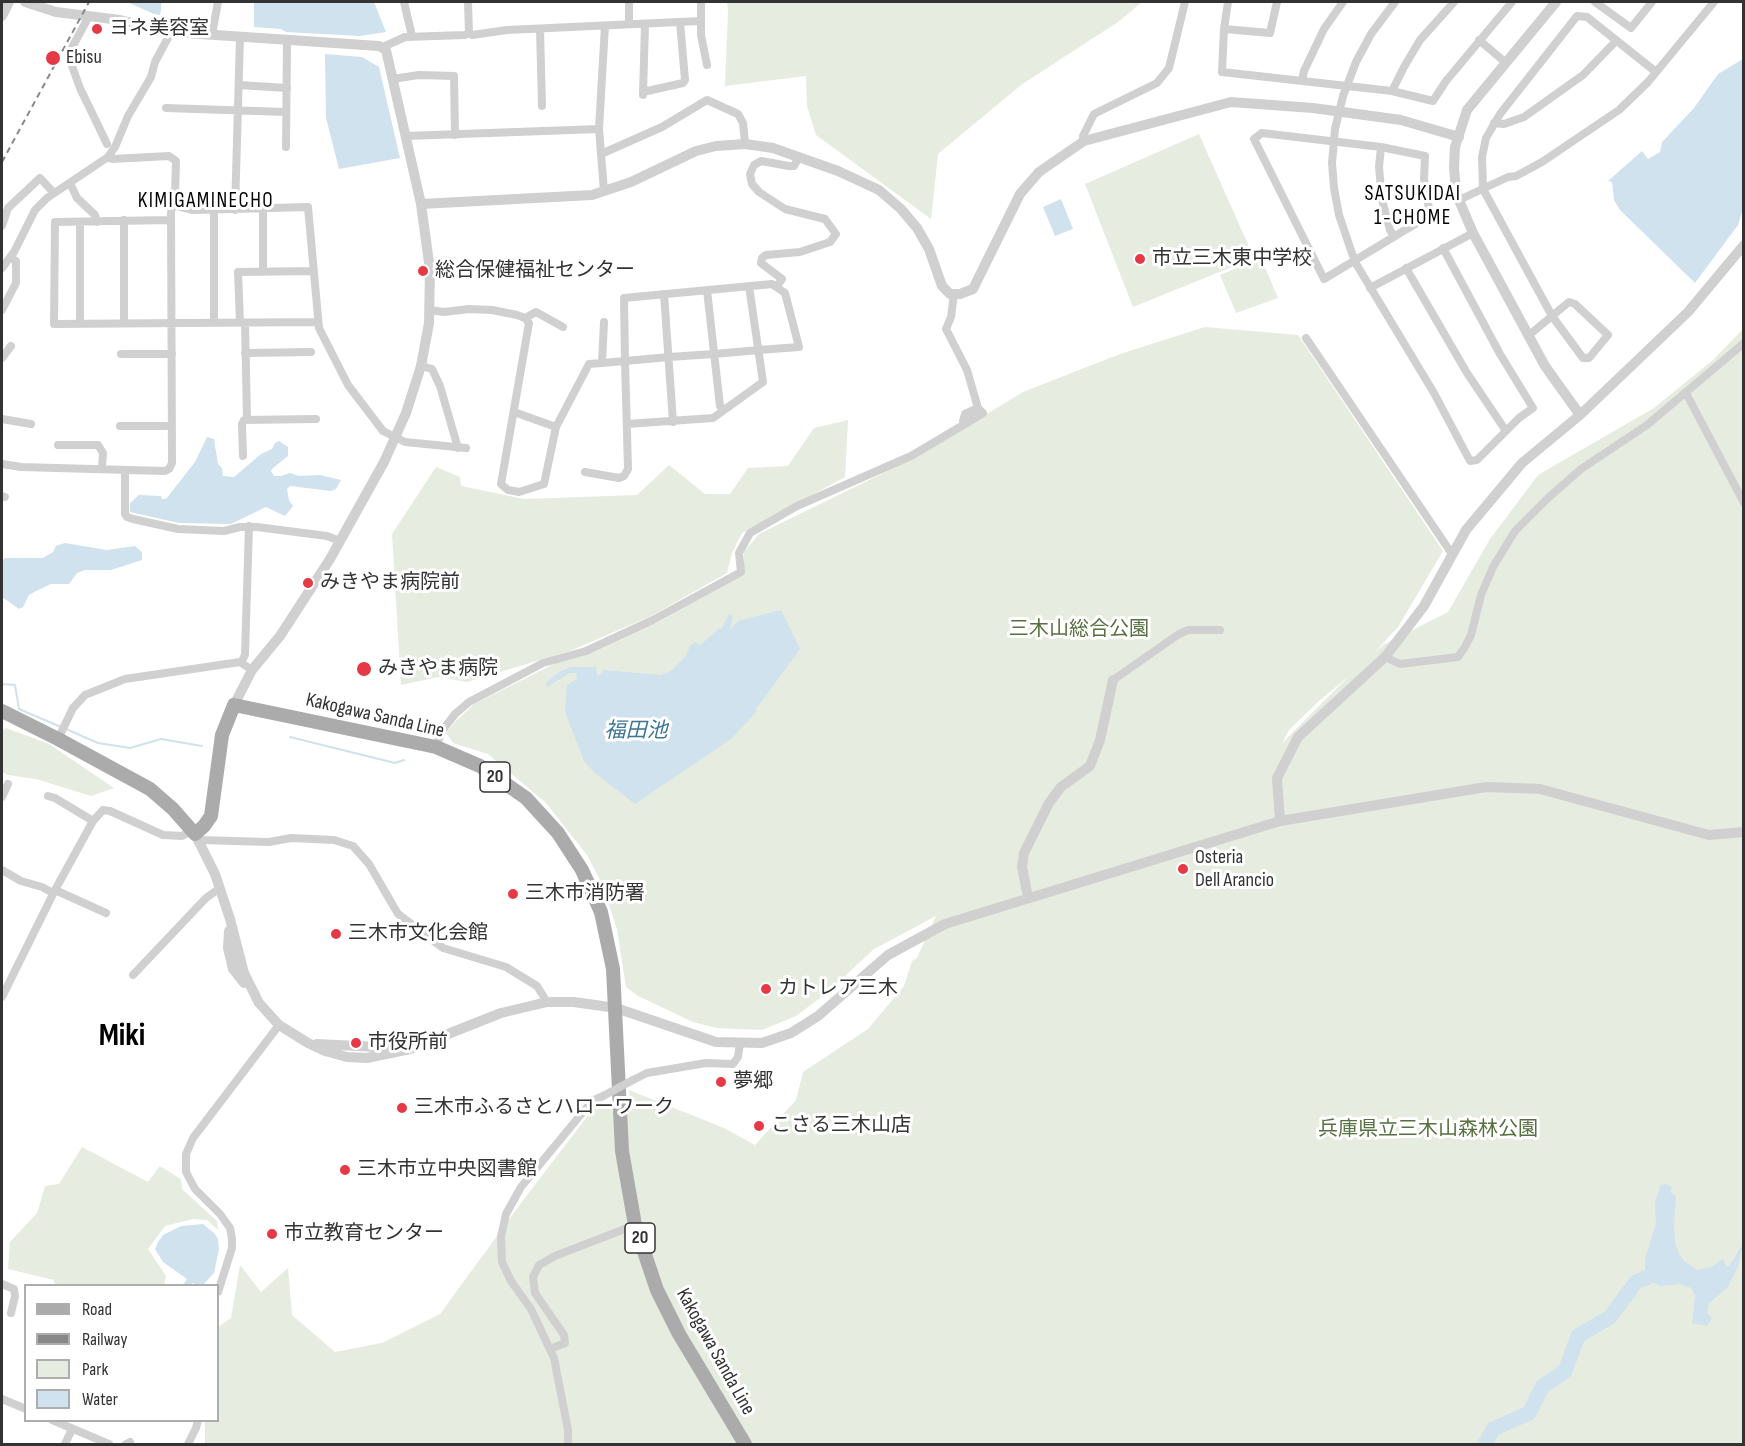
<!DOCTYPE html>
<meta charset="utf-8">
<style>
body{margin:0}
#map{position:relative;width:1745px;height:1446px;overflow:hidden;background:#fff;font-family:"Sofia Sans Condensed",sans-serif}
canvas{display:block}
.frame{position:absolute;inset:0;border:3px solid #333;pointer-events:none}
.legend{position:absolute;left:24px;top:1284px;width:195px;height:138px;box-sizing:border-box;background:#fff;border:2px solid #adadad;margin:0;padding:8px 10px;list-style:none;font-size:18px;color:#333}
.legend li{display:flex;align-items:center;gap:12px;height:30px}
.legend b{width:30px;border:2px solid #adadad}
</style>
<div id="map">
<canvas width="1745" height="1446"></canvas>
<div class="frame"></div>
<ul class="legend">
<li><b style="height:8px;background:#ababab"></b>Road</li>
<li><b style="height:8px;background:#888"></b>Railway</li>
<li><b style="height:16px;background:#e6ecdf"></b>Park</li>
<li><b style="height:16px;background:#cfe2ee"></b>Water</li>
</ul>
</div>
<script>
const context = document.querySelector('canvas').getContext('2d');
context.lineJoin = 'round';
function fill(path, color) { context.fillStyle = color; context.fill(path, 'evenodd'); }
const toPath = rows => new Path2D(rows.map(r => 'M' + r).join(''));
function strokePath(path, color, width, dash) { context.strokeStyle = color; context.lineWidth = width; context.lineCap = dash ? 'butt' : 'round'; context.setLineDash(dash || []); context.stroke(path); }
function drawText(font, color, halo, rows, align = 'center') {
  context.font = font + ' "Sofia Sans Condensed","Noto Sans JP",sans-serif'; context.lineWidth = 6; context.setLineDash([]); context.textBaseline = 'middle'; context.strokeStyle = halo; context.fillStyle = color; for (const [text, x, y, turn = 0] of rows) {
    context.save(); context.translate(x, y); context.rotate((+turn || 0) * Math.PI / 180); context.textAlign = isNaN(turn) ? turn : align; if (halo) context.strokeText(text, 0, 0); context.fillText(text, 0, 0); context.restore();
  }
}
const green = toPath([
 [727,2,1142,2,1118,22,1021,85,938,154,931,219,816,135,807,106,806,76,725,86,728,11],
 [1199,134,1254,258,1133,307,1085,184],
 [1261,258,1278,298,1236,313,1220,275],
 [1205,327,1298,335,1443,551,1398,627,1374,653,1383,645,1448,612,1490,539,1538,475,1654,408,1713,360,1743,329,1743,1444,205,1444,205,1421,218,1420,218,1327,231,1318,240,1265,261,1292,288,1268,292,1315,335,1352,382,1343,440,1314,524,1199,596,1105,630,1108,629,1090,724,1128,755,1145,796,1100,803,1072,868,1029,904,986,912,961,917,958,936,916,874,949,828,992,796,1016,762,1030,717,1028,693,1022,638,996,626,987,617,929,602,884,587,855,546,803,488,754,453,743,446,733,456,721,474,704,556,663,594,652,657,623,744,574,744,552,759,534,916,457,1023,392,1120,354],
 [1349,676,1291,734,1282,744,1289,730,1319,701],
 [848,420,845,477,742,533,732,553,727,573,651,616,570,651,467,682,439,677,401,685,392,534,436,467,460,477,461,486,524,499,637,495,669,465,705,494,730,494,748,468,788,466,814,428],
 [6,728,49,744,114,788,91,796,36,779,8,775,2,772,2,730],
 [82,1147,148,1182,160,1166,181,1179,182,1189,217,1221,218,1230,207,1220,193,1219,165,1226,148,1249,166,1276,164,1285,55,1285,54,1280,8,1269,10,1242,37,1213,45,1186,59,1184]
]);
const water = toPath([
 [127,2,161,2,161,10,160,15,154,14],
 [254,2,374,2,386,32,360,36,286,32,281,29,254,27],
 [325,54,362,57,379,67,400,158,339,169,326,118],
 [1743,59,1743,209,1738,225,1695,283,1620,210,1614,200,1612,182,1608,181,1642,151,1648,159,1660,152,1662,142,1694,108,1718,74],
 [1061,199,1073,229,1055,236,1043,207],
 [207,437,214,439,218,464,222,468,223,476,234,477,261,454,272,449,275,443,279,441,288,447,288,456,273,468,271,471,274,476,281,476,290,473,299,476,320,475,341,480,336,489,331,491,290,486,287,489,289,500,293,506,285,516,266,507,231,524,179,523,130,512,130,503,139,495,161,496,162,499,166,499,195,462],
 [65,543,107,550,135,546,142,552,142,560,111,570,85,570,77,573,69,584,51,584,36,591,29,595,23,607,19,609,2,597,2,561,5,558,43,558,53,552,56,546],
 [781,610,800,649,756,709,756,712,731,739,635,804,595,773,584,761,565,712,567,685,577,679,576,673,570,673,547,687,546,683,559,672,571,667,596,667,597,676,600,675,604,670,660,675,671,671,686,656,690,646,695,642,700,645,720,628,721,630,729,614,733,617,729,631,738,621],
 [1666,1184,1672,1187,1670,1192,1676,1196,1674,1225,1675,1242,1679,1254,1684,1261,1697,1270,1711,1267,1723,1259,1726,1266,1729,1266,1743,1244,1738,1267,1728,1287,1709,1303,1707,1313,1712,1318,1707,1326,1692,1323,1695,1296,1691,1288,1680,1284,1660,1286,1648,1280,1645,1275,1645,1259,1656,1224,1655,1201,1661,1185],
 [203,1224,214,1233,218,1239,219,1249,214,1273,203,1285,198,1285,193,1283,191,1285,183,1285,187,1279,163,1262,155,1249,158,1242,163,1235,181,1226]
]);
const stream = toPath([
 [2,684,15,685,19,709,61,727],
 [66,729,98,743,130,748,161,739,202,746],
 [290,737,395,763,404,760]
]);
const river = toPath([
 [1485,1444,1493,1429,1529,1413,1542,1387,1565,1371,1578,1336,1610,1317,1636,1282,1650,1276]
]);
const minor = toPath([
 [404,2,412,36],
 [629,2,629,24],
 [701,2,701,35,707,65],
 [1228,2,1224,29,1222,72,1392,91,1433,101,1446,81,1512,2],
 [1395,2,1371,34,1356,62,1343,96,1335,129,1332,163,1334,188,1339,215,1355,262,1434,393,1470,461,1477,460,1519,418,1533,408,1500,354,1443,248],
 [1595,2,1631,28,1652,2],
 [89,16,68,55,80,88,107,144],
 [540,29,542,106],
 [1224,29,1270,33,1277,2],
 [469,33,472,35,507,30,700,21],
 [212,34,218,2],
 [1479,40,1505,62],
 [383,47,405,37,465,35,469,33,468,2],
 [392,79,419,75,454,76,455,135],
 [1302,81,1304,71,1324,29,1343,2],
 [239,85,287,88],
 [1392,91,1404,67,1420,40,1454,2],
 [643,92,683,83,685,80,680,22],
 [643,95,645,24],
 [166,108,286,112],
 [1494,123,1504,124,1524,117,1583,75,1616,41],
 [1262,133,1381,147,1425,156,1424,179,1430,215,1324,279,1254,139,1262,133],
 [406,136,599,129],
 [1084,141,1083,136,1094,114,1157,83,1169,68,1185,2],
 [286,147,287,41],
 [1381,147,1379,167,1382,200,1390,230,1394,236],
 [601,154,662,127,707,100,738,114,743,123,745,144],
 [70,183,77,198,95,215,97,222],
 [604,191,599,129,605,26],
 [1459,200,1508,177,1516,176,1542,162,1619,110,1648,82,1714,2],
 [173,205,193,210,308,207,319,328,348,385,383,431,405,442,466,448],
 [263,209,263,272],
 [214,210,214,323],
 [235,210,240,37],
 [171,220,55,222,54,324,318,322],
 [2,226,8,208,40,178,54,193],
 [2,268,14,252,35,210,47,198,108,157,115,147,128,116,151,77,155,62,171,32],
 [1406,268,1467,373,1506,431],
 [777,286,782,279,761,263,762,258,766,255,800,252,830,242,836,234,825,219,785,209,759,192,752,184,750,174,754,165,761,161,789,166,794,166,799,157],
 [1370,288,1473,233],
 [707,290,720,406,724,410],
 [664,294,673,422],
 [954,294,951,317,946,329,967,370,978,408],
 [2,310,16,283,16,261,10,257],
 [430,310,444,312,469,309,492,310,517,315,525,318,529,323,501,484,508,490,519,492,544,484,556,427,589,364,602,363,625,361,669,357,714,354,759,350,799,347,785,293,772,284,624,298,625,361,628,469,624,476,619,478,585,472],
 [525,318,536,312,563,327],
 [124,323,124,220],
 [240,323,238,272,313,271],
 [245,323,247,419],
 [80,324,80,222],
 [1528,336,1552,316,1569,302,1575,304,1608,335,1589,358,1583,358,1552,316,1483,189,1482,157,1486,138,1500,114,1577,16,1587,17,1656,72],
 [1306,338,1452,554],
 [245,353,311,352],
 [121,354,172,354],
 [2,358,11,346],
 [602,363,604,322],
 [421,366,432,369,440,386,458,448],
 [1686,393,1744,503],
 [514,412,556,427],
 [2,419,31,424],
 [627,424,713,418,763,382,749,286],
 [120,426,172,426],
 [58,445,98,445,103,453,102,469],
 [243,456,242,424,244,420,316,419],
 [2,464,21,467,165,471,169,469,172,463,171,212,175,194,176,161,169,156,112,159,108,157],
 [125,470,125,514,127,517,133,519,178,529,224,531,240,527,257,527,327,536,340,541],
 [2,496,5,497],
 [1385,657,1400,664,1458,657,1465,647,1471,635,1481,595,1493,567,1515,531,1548,498,1581,469,1647,425,1744,343],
 [241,663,245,655,249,526],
 [1113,680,1179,634,1188,630,1220,630],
 [58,739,73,708,85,695,125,679,240,662,252,670],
 [436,747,442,731,455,714,469,702,543,663,586,651,653,620,741,572,739,553,750,533,797,506,911,456,965,424,983,413,978,408,965,414,963,421,965,424],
 [48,796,55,798,93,821],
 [2,797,8,784],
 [199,840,269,842,291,838,334,840,353,846,369,864,398,914,443,948,506,967,537,986,547,1002],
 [2,870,21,881,42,887,53,893],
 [55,890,106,913],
 [133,975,206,898,220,888],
 [2,997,55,890,93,821,103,810,110,811,163,835,182,836,193,830],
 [633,1080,647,1073,706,1063,733,1064,738,1057,740,1043],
 [2,1284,14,1289,15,1296,11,1313],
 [218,1292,232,1248,232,1239,230,1228,220,1214,195,1189,186,1172,186,1154,193,1138,279,1025],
 [550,1349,565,1343,564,1335,535,1293,533,1277,539,1265,555,1256,635,1225],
 [2,1399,26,1409],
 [52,1420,109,1444],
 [65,1444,72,1429],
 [126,1444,130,1442],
 [188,1444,196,1428,198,1420],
 [568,1444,568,1430,554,1358,531,1309,511,1281,502,1262,501,1237,506,1214,521,1187,592,1101,603,1096]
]);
const tertiary = toPath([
 [25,2,56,12,120,20,171,32,379,46,386,50,421,204,430,270,429,323,421,366,406,413,384,462,330,559,280,636,252,670,234,705],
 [1556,2,1467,110,1455,147,1454,168,1456,189,1459,200,1473,233,1545,366,1580,415],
 [2,16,9,2],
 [421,204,592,195,631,182,696,151,716,146,745,144,773,148,838,171,879,190,901,209,917,228,929,249,942,286,950,294,960,294,973,289,1020,194,1039,172,1084,141,1231,102,1313,108,1401,120,1459,137],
 [1280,821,1277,778,1298,737,1385,657,1424,606,1466,530,1522,463,1580,415,1688,312,1744,245],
 [195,834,215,874,230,919,244,973,259,1003,279,1025,308,1043,325,1051,347,1057,367,1058,410,1049,501,1013,547,1002,574,1002,616,1008,716,1042,762,1043,791,1033,818,1016,888,955,945,924,1280,821,1486,787,1540,789,1709,835,1744,832],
 [1028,897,1022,867,1024,853,1049,803,1061,787,1090,766,1100,740,1113,680],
 [229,931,228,948,233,969,244,983],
 [317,1044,398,1048]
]);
const primary = toPath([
 [2,711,58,739,150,789,173,809,195,834,204,826,211,816,222,735,234,705,436,747,480,766,526,798,558,833,582,870,601,912,613,969,622,1151,635,1225,657,1290,679,1334,745,1444]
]);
const rail = toPath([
 [2,162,89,2]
]);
const minorBridge = toPath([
 [603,1096,633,1080]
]);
const markers = [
 [97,29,6,"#e63946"],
 [53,58,8,"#e63946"],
 [1140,259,6,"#e63946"],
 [423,271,6,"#e63946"],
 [308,583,6,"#e63946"],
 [364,669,8,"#e63946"],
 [1183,869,6,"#e63946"],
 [513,894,6,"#e63946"],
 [336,934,6,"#e63946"],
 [766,989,6,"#e63946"],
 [356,1043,6,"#e63946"],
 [721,1082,6,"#e63946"],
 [402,1108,6,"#e63946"],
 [759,1126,6,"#e63946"],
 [345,1170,6,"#e63946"],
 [272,1234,6,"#e63946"]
];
const shields = [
 [495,777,30],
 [640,1238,30]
];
const shieldNames = [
 ["20",495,777],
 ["20",640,1238]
];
const poiNames = [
 ["ヨネ美容室",109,29],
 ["Ebisu",66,58],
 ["市立三木東中学校",1152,259],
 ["総合保健福祉センター",435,271],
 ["みきやま病院前",320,583],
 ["みきやま病院",378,669],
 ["Osteria",1195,858],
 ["Dell Arancio",1195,881],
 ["三木市消防署",525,894],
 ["三木市文化会館",348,934],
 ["カトレア三木",778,989],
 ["市役所前",368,1043],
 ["夢郷",733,1082],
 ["三木市ふるさとハローワーク",414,1108],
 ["こさる三木山店",771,1126],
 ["三木市立中央図書館",357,1170],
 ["市立教育センター",284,1234]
];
const parkNames = [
 ["三木山総合公園",1079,630],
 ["兵庫県立三木山森林公園",1428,1130]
];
const streetNames = [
 ["Kakogawa Sanda Line",375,716,13],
 ["Kakogawa Sanda Line",715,1352,61]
];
const neighbourhoodNames = [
 ["SATSUKIDAI",1413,195],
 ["1-CHOME",1413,219],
 ["KIMIGAMINECHO",206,202]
];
const waterNames = [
 ["福田池",636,732]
];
const townNames = [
 ["Miki",122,1037]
];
fill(green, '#e6ecdf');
fill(water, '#cfe2ee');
strokePath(stream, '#cfe2ee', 2);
strokePath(river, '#cfe2ee', 15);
strokePath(minor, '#d0d0d0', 8);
strokePath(tertiary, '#d0d0d0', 10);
strokePath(primary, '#ababab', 14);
strokePath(rail, '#888', 2, [6, 4.5]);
strokePath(minorBridge, '#d0d0d0', 8);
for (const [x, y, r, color] of markers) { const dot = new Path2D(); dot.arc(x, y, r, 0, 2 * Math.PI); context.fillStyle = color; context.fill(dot); strokePath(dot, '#fff', 2); }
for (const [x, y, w] of shields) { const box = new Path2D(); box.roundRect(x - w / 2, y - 15, w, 30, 4.5); context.fillStyle = '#fff'; context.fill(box); strokePath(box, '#333', 1.5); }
drawText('bold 18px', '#333', null, shieldNames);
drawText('20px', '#333', '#fff', poiNames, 'left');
drawText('20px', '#56703f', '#fff', parkNames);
drawText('20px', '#333', '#fff', streetNames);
context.letterSpacing = '1.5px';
drawText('21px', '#000', '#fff', neighbourhoodNames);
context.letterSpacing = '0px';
drawText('italic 21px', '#3f7597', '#fff', waterNames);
drawText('bold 32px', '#000', '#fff', townNames);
</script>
